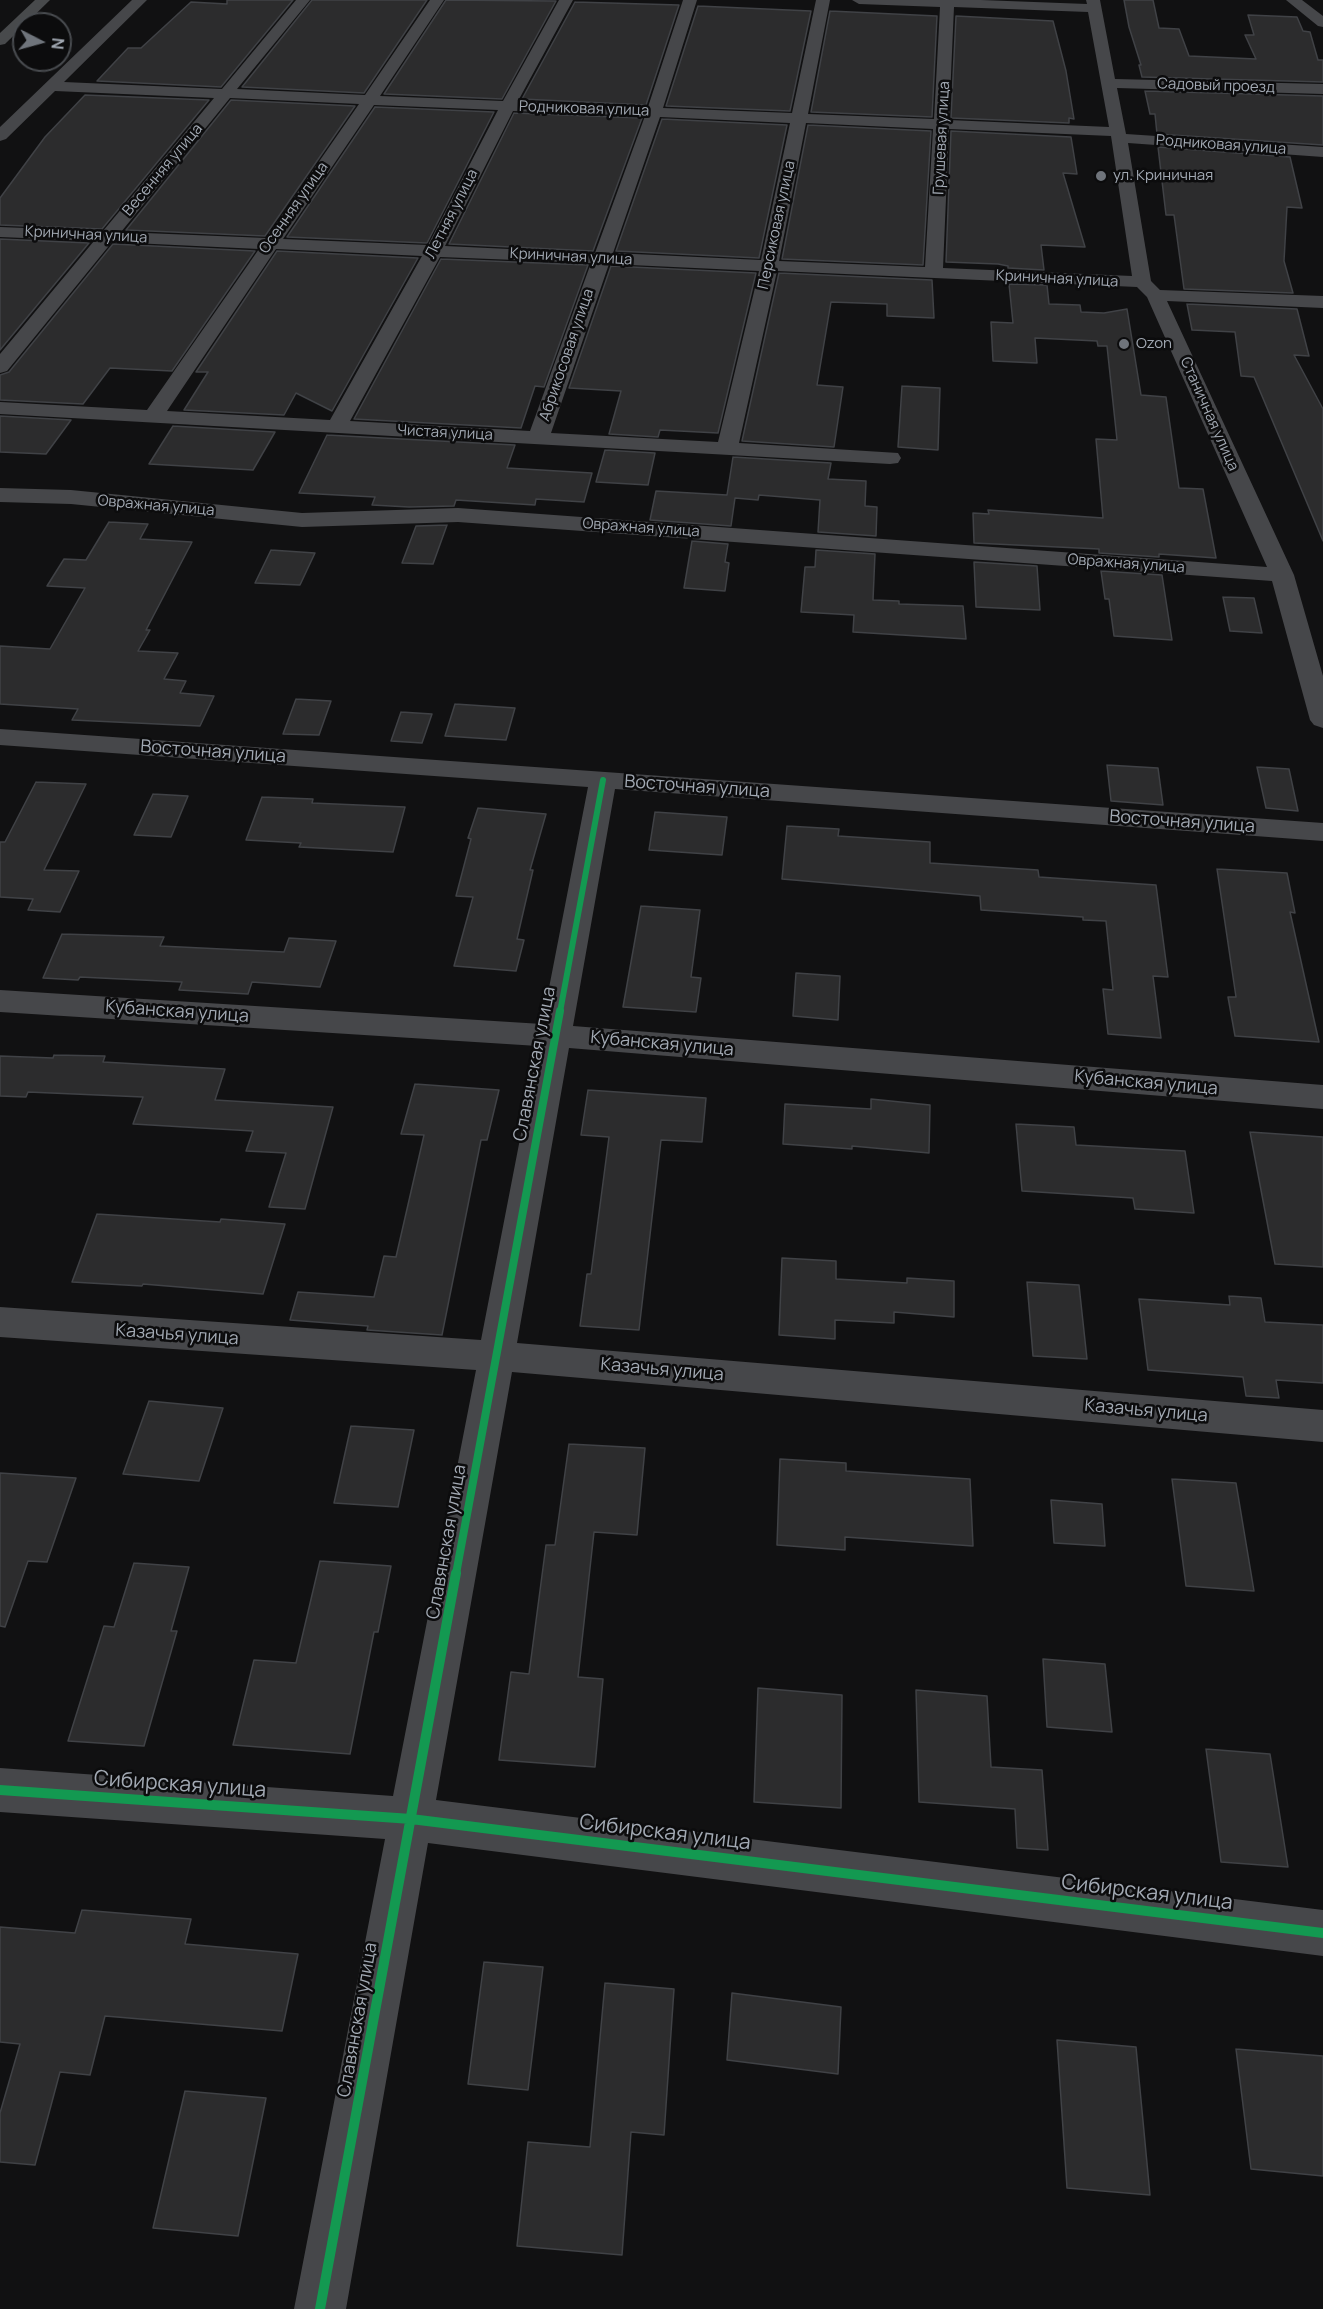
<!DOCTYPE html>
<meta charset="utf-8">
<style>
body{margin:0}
#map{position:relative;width:1323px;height:2309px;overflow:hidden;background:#111112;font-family:Manrope,sans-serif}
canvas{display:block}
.north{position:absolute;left:12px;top:12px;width:60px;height:60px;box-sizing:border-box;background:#0c0c0d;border:2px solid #484b4f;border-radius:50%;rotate:96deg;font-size:16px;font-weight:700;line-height:24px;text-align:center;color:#a2a9b3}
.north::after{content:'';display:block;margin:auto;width:21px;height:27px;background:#6f747b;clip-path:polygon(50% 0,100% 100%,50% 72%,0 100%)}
</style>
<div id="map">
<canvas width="1323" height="2309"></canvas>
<div class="north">N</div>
</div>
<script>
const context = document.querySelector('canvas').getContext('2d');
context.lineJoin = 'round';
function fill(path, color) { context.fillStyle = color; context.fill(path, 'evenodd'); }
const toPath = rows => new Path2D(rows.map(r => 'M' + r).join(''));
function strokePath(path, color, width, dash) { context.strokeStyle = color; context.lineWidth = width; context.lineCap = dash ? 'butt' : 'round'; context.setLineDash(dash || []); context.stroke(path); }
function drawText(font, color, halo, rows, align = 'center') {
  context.font = font + ' Manrope,sans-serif'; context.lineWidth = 5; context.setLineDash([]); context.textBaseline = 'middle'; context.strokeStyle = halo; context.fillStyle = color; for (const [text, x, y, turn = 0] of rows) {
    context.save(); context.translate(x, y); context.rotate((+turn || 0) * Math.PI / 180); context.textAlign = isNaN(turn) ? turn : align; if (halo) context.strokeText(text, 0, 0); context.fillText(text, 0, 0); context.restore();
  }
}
const building = toPath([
 [227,0,293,0,221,87,97,81,128,48,141,48,191,2,227,4,227,0],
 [312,0,427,0,364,93,242,87,312,0],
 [446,0,556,1,502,99,384,94,446,0],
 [1124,0,1153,0,1159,28,1179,29,1189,56,1256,59,1245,35,1254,35,1248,15,1297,17,1303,31,1310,32,1318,60,1323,60,1323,82,1142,77,1139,65,1141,65,1129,27,1124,0],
 [575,2,679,5,646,105,522,99,575,2],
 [698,6,811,11,790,111,666,106,698,6],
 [830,11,937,16,932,117,811,112,830,11],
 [956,16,1053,21,1066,71,1074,119,1069,118,1069,123,951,118,956,16],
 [1145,91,1323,96,1323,145,1157,134,1155,114,1150,114,1145,91],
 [85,95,209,100,102,229,0,225,0,198,45,137,85,95],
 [231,100,355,106,265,236,126,230,231,100],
 [375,107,494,112,427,243,287,237,375,107],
 [514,113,642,118,593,251,449,244,514,113],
 [662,119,787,125,759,258,616,251,662,119],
 [808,125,931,131,923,265,782,259,808,125],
 [951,131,1071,137,1077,174,1063,173,1085,247,1041,245,1044,270,1008,268,1008,266,998,264,946,262,951,131],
 [1158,147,1290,157,1302,208,1287,207,1284,261,1293,293,1184,289,1174,215,1166,215,1158,147],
 [0,239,89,243,0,350,0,239],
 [113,244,255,251,172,371,110,368,83,404,0,400,0,375,9,372,113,244],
 [277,251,418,258,332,411,296,393,284,415,184,410,208,372,196,372,277,251],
 [441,259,588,265,544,387,535,386,521,428,354,419,441,259],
 [611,266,756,273,718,433,660,430,658,437,609,434,621,391,569,388,611,266],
 [779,273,932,280,934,318,887,316,887,304,831,302,817,385,843,387,834,447,742,441,779,273],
 [1009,284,1047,285,1049,304,1080,305,1081,312,1104,313,1127,309,1141,395,1166,397,1179,488,1203,489,1216,558,1159,554,1159,557,1099,553,1099,549,974,543,973,513,989,514,988,510,1103,518,1096,439,1117,440,1107,346,1098,346,1097,341,1035,338,1037,363,993,361,991,322,1013,323,1009,284],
 [1187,304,1297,309,1309,356,1294,355,1323,409,1323,541,1254,377,1241,376,1235,332,1192,330,1187,304],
 [902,386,940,388,938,450,898,447,902,386],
 [0,416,71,420,46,454,0,452,0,416],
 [173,426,275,432,253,470,149,464,173,426],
 [327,435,515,445,507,468,592,473,584,502,536,499,535,505,456,500,454,506,409,507,372,505,375,497,299,493,327,435],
 [605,450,655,453,648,485,596,482,605,450],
 [733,457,831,463,828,479,866,481,865,506,877,507,876,536,818,532,820,500,759,495,758,500,735,498,731,526,650,520,656,491,727,495,733,457],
 [109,522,148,524,140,539,192,542,146,630,150,630,138,651,178,653,164,679,186,681,180,693,214,696,200,726,72,720,78,709,0,704,0,646,50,649,85,588,47,586,64,559,86,560,109,522],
 [447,525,433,564,402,563,416,526,447,525],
 [692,541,728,544,725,562,729,563,725,591,684,588,692,541],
 [271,550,315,553,300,585,255,583,271,550],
 [816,550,875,554,873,600,899,601,899,604,963,606,966,639,853,632,854,615,801,612,805,567,815,567,816,550],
 [974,562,1037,566,1040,610,976,607,974,562],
 [1101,571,1162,575,1172,640,1114,636,1109,599,1105,599,1101,571],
 [1223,597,1254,598,1262,633,1230,631,1223,597],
 [296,699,331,701,319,735,283,734,296,699],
 [455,704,515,708,506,740,445,736,455,704],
 [401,712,432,714,422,743,391,741,401,712],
 [1107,765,1158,768,1163,805,1111,801,1107,765],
 [1257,767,1289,769,1298,811,1266,808,1257,767],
 [36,782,86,784,44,870,79,871,60,912,28,910,33,899,0,897,0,842,5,842,36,782],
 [153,794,188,796,171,837,134,835,153,794],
 [262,797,313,799,312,803,405,807,393,852,299,847,301,843,246,840,262,797],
 [478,808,546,814,530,870,533,870,517,939,524,940,516,971,454,966,473,897,456,896,471,839,468,838,478,808],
 [655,812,727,817,722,855,649,850,655,812],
 [787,826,839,829,838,836,930,842,930,863,1038,870,1039,877,1156,885,1168,977,1153,976,1161,1038,1108,1034,1103,989,1113,990,1106,921,1083,920,1083,917,981,910,980,896,782,879,787,826],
 [1217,869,1287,873,1295,913,1290,912,1319,1042,1235,1036,1228,997,1236,997,1217,869],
 [641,906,700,910,691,977,701,978,696,1012,623,1007,641,906],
 [62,934,164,937,160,946,284,952,289,938,336,941,320,987,252,982,248,994,179,990,182,982,80,977,78,980,43,978,62,934],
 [796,973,840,976,838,1020,793,1016,796,973],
 [54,1055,105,1056,103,1062,225,1069,215,1100,333,1107,305,1209,269,1207,286,1153,246,1151,253,1131,133,1124,143,1097,28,1092,26,1097,0,1096,0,1056,53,1058,54,1055],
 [415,1084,499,1090,487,1140,481,1140,442,1335,367,1330,368,1326,290,1320,298,1292,374,1297,384,1256,396,1257,424,1135,401,1134,415,1084],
 [588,1090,706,1098,702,1142,661,1140,639,1330,580,1326,587,1274,591,1274,609,1137,581,1135,588,1090],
 [871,1099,930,1105,929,1153,852,1146,852,1149,783,1144,785,1104,871,1109,871,1099],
 [1016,1124,1074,1127,1076,1145,1185,1151,1194,1213,1135,1209,1133,1198,1022,1191,1016,1124],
 [1250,1132,1323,1137,1323,1267,1275,1264,1250,1132],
 [97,1214,220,1222,221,1219,285,1224,263,1294,143,1284,142,1286,72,1282,97,1214],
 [782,1258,836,1261,836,1279,907,1283,907,1278,954,1281,954,1317,894,1312,894,1323,835,1320,835,1339,779,1335,782,1258],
 [1027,1282,1079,1285,1087,1359,1033,1356,1027,1282],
 [1229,1296,1261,1298,1265,1322,1323,1325,1323,1383,1276,1380,1279,1398,1246,1396,1243,1377,1148,1370,1139,1299,1230,1305,1229,1296],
 [149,1401,223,1408,199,1481,123,1474,149,1401],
 [351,1426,414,1430,398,1507,334,1503,351,1426],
 [569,1444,645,1448,637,1535,594,1532,578,1677,603,1679,595,1767,499,1760,511,1672,529,1674,546,1545,555,1545,569,1444],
 [780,1459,846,1463,846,1471,970,1479,973,1546,845,1537,845,1550,777,1545,780,1459],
 [0,1473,76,1478,47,1562,28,1561,5,1627,0,1626,0,1473],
 [1172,1479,1236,1483,1254,1591,1186,1586,1172,1479],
 [1051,1500,1102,1504,1105,1546,1054,1543,1051,1500],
 [320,1561,391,1566,378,1632,374,1632,350,1754,233,1745,254,1660,296,1663,320,1561],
 [134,1563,189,1567,171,1631,177,1631,144,1746,68,1741,104,1626,114,1627,134,1563],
 [1043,1659,1105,1664,1112,1732,1047,1727,1043,1659],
 [758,1688,842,1695,841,1808,754,1802,758,1688],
 [916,1690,987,1696,991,1767,1042,1770,1048,1850,1017,1848,1015,1809,919,1802,916,1690],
 [1206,1749,1270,1754,1288,1867,1221,1862,1206,1749],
 [82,1910,191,1919,185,1944,298,1954,282,2031,105,2016,90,2075,60,2072,35,2165,0,2162,0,2113,20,2044,0,2042,0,1927,75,1933,82,1910],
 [484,1962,543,1967,528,2090,468,2084,484,1962],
 [605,1983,674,1989,664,2135,631,2132,622,2255,517,2246,528,2142,590,2147,605,1983],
 [732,1993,841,2007,838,2074,727,2060,732,1993],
 [1057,2040,1136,2047,1150,2195,1067,2188,1057,2040],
 [1236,2049,1323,2056,1323,2176,1251,2169,1236,2049],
 [185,2091,266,2098,238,2236,153,2228,185,2091]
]);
const street = toPath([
 [132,0,147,0,64,82,222,89,296,0,310,0,237,89,365,95,430,0,444,0,380,96,503,101,559,0,573,0,518,101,648,107,683,0,697,0,663,108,792,113,816,0,830,0,808,114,934,119,940,7,859,4,852,0,981,0,1087,4,1086,0,1100,0,1115,79,1323,84,1323,94,1117,88,1126,134,1323,147,1323,157,1128,143,1151,281,1160,290,1323,296,1323,308,1167,301,1294,575,1323,676,1323,728,1314,725,1310,720,1272,581,458,522,302,527,71,504,0,502,0,488,71,490,302,513,458,508,1267,567,1147,297,1137,287,777,271,739,443,898,453,901,458,898,463,890,464,0,414,0,402,147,410,259,249,112,242,7,371,0,373,0,354,94,241,0,237,0,227,103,231,214,98,55,91,6,139,0,141,0,127,132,0],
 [954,7,1088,12,1109,127,949,120,954,7],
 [230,98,359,104,266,238,121,232,230,98],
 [374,105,498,110,428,245,283,239,374,105],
 [513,111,645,116,595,253,445,246,513,111],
 [660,117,790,123,761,260,613,253,660,117],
 [806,123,933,129,925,267,779,261,806,123],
 [949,129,1111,136,1132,276,943,268,949,129],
 [276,249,422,256,330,420,167,411,276,249],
 [440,257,591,263,530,431,350,421,440,257],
 [609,264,759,271,718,442,551,433,609,264],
 [1286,0,1302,0,1323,16,1323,27,1318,26,1286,0],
 [0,729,1323,823,1323,841,615,789,573,1026,1323,1085,1323,1109,569,1048,517,1343,1323,1410,1323,1442,512,1372,436,1800,1323,1910,1323,1956,428,1843,346,2309,294,2309,385,1839,0,1812,0,1768,393,1796,476,1370,0,1337,0,1307,481,1340,538,1046,0,1012,0,990,542,1024,588,787,0,745,0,729]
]);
const primary = toPath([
 [35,0,50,0,5,44,0,45,0,33,35,0]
]);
const cyclewayFar2 = toPath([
 [560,1012,603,780]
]);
const cyclewayFar1 = toPath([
 [456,1574,560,1011]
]);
const cycleway = toPath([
 [0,1790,411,1819,1323,1933],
 [320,2309,456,1573]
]);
const markers = [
 [1101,176,6,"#6f747b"],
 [1124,344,6,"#6f747b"]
];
const farStreetnames = [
 ["Садовый проезд",1216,86,2],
 ["Родниковая улица",584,109,2],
 ["Грушевая улица",942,138,-87],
 ["Родниковая улица",1221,145,4],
 ["Весенняя улица",163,170,-50],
 ["Осенняя улица",294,208,-55],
 ["Летняя улица",452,214,-63],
 ["Персиковая улица",777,225,-78],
 ["Криничная улица",86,235,3],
 ["Криничная улица",571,257,3],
 ["Криничная улица",1057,279,3],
 ["Абрикосовая улица",567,355,-71],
 ["Станичная улица",1209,414,66],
 ["Чистая улица",445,433,3],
 ["Овражная улица",156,506,5],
 ["Овражная улица",641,528,4],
 ["Овражная улица",1126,564,4]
];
const farPoinames = [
 ["ул. Криничная",1113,176],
 ["Ozon",1136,344]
];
const streetNames = [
 ["Восточная улица",213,752,4],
 ["Восточная улица",697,787,4],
 ["Восточная улица",1182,822,4],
 ["Кубанская улица",177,1012,4],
 ["Кубанская улица",662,1044,5],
 ["Славянская улица",535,1064,-79],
 ["Кубанская улица",1146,1083,5],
 ["Казачья улица",177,1335,4],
 ["Казачья улица",662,1370,5],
 ["Казачья улица",1146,1411,5],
 ["Славянская улица",447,1542,-80],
 ["Славянская улица",358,2020,-80]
];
const nearStreetnames = [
 ["Сибирская улица",180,1785,4],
 ["Сибирская улица",665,1833,7],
 ["Сибирская улица",1147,1893,7]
];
fill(building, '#2c2c2d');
strokePath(building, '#404246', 1.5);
fill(street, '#46474a');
fill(primary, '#484a4c');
strokePath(cyclewayFar2, '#139951', 6);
strokePath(cyclewayFar1, '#139951', 8);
strokePath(cycleway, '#139951', 10);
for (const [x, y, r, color] of markers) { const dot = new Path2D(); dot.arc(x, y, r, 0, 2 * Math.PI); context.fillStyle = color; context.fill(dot); strokePath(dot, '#0c0c0d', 2); }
drawText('15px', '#a2a9b3', '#0c0c0d', farStreetnames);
drawText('15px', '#a2a9b3', '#0c0c0d', farPoinames, 'left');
drawText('18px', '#a2a9b3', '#0c0c0d', streetNames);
drawText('21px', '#a2a9b3', '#0c0c0d', nearStreetnames);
</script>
